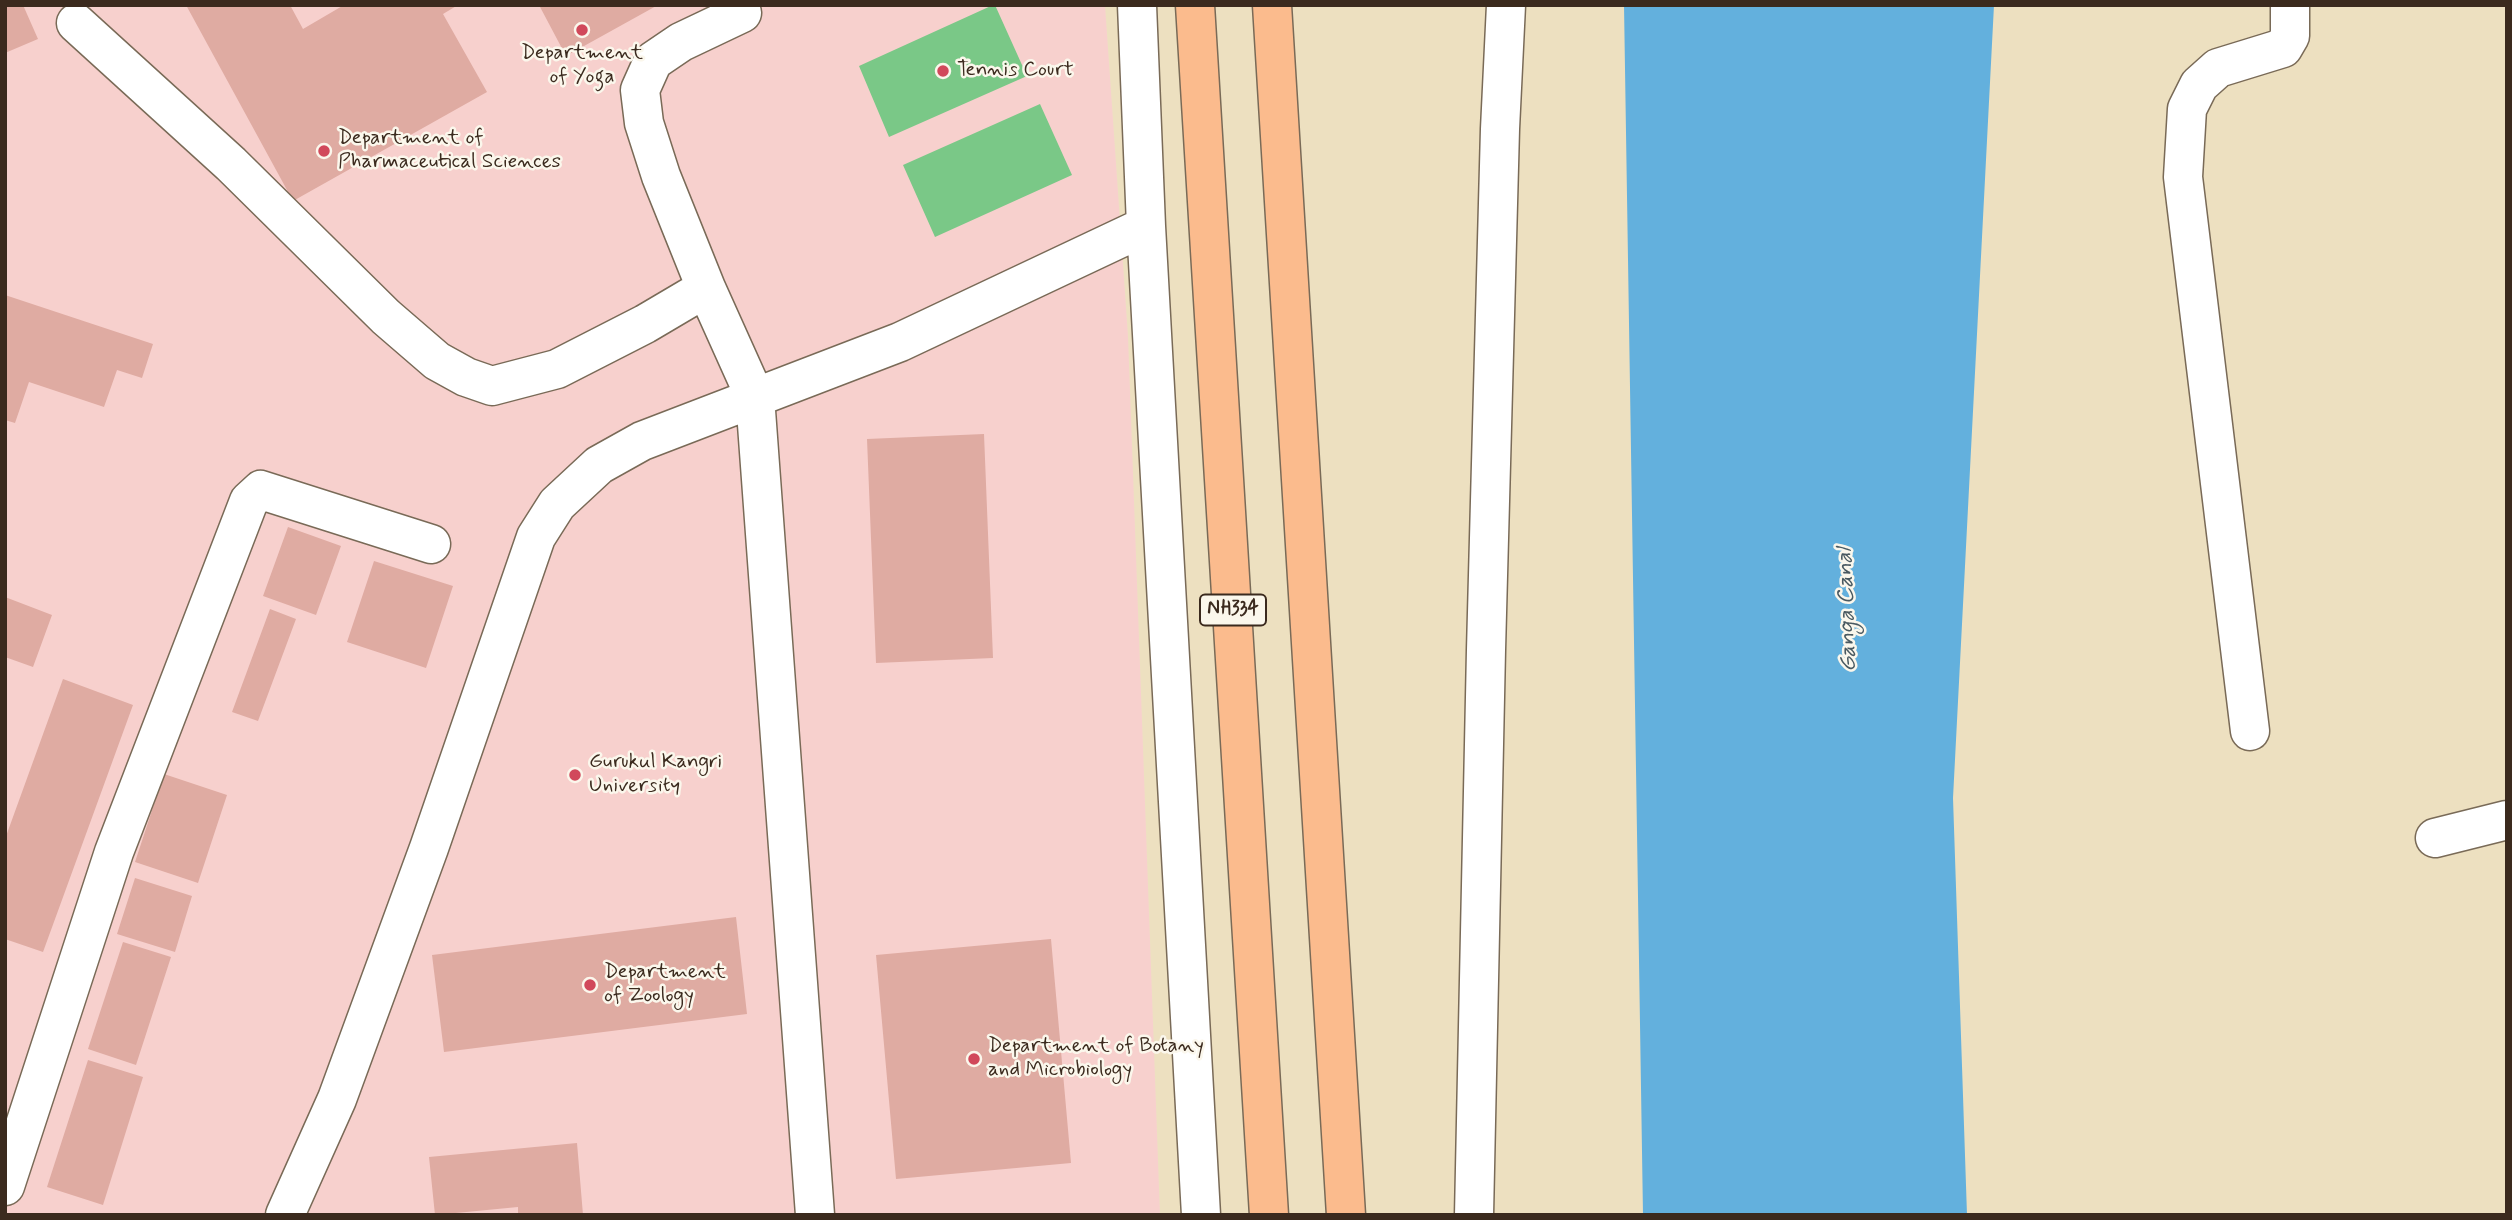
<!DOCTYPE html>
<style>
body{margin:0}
#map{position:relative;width:2512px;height:1220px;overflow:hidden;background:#ede0c0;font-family:Mynerve,sans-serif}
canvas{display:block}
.frame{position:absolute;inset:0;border:7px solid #3b2a1e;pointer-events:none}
</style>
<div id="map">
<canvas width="2512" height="1220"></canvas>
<div class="frame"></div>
</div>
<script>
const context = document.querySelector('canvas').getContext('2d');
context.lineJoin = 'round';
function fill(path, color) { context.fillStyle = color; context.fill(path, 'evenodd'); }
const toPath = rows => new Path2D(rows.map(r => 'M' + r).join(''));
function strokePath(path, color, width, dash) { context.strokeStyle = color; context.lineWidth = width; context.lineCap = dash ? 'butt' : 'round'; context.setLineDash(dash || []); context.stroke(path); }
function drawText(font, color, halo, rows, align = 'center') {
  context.font = font + ' Mynerve,sans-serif'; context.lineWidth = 5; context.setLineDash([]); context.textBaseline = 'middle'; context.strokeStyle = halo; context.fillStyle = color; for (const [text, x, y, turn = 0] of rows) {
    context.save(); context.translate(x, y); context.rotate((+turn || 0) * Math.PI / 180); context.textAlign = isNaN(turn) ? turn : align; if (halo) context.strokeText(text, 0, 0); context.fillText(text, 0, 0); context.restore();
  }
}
const built = toPath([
 [5,5,1105,5,1128,336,1160,1215,5,1215]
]);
const green = toPath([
 [993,5,995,5,1027,76,889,137,859,66],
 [1040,104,1072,175,935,237,903,165]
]);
const water = toPath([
 [1624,5,1994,5,1953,798,1967,1215,1643,1215]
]);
const building = toPath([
 [5,5,23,5,38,39,5,53],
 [186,5,290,5,303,29,344,5,458,5,443,14,487,92,293,201],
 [539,5,658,5,566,56],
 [5,295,153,344,142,378,117,370,104,407,29,382,15,423,5,420],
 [984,434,993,658,876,663,867,439],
 [288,527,341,546,316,615,263,596],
 [374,561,453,586,426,668,347,642],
 [5,597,52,615,33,667,5,657],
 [270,609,296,619,258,721,232,712],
 [63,679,133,705,43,952,5,939,5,839],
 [164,774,227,795,198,883,135,862],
 [135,878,192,896,175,952,117,934],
 [736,917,747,1014,444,1052,432,955],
 [1051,939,1071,1163,896,1179,876,955],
 [123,942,171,957,136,1065,88,1049],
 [88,1060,143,1077,103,1205,47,1187],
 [577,1143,583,1215,518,1215,518,1207,435,1215,429,1157]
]);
const minor = toPath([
 [1137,5,1146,226,1201,1215],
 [76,23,231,164,386,317,437,361,466,377,492,386,557,369,645,324,706,288,661,176,644,123,640,90,653,61,681,42,742,13],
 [706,288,755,397,815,1215],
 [2250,731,2183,177,2187,109,2199,85,2218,68,2283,48,2290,36,2290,5],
 [2435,838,2507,820],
 [5,1186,114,852,249,501,261,490,431,544],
 [285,1215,337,1099,429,848,536,537,557,504,599,465,642,441,900,342,1146,226],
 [1474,1215,1486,650,1500,129,1506,5]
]);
const highway = toPath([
 [1195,5,1269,1215],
 [1272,5,1346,1215]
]);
const markers = [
 [582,30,7,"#d1495b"],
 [943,71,7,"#d1495b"],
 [324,151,7,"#d1495b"],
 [575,775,7,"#d1495b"],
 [590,985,7,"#d1495b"],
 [974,1059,7,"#d1495b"]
];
const shields = [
 [1233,610,66]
];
const shieldNames = [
 ["NH334",1233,610]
];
const poiNames = [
 ["Department",582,54,"center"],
 ["of Yoga",582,78,"center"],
 ["Tennis Court",957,71],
 ["Department of",338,139],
 ["Pharmaceutical Sciences",338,163],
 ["Gurukul Kangri",589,763],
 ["University",589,787],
 ["Department",604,973],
 ["of Zoology",604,997],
 ["Department of Botany",988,1047],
 ["and Microbiology",988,1071]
];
const waterNames = [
 ["Ganga Canal",1848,610,-92]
];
fill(built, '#f7d0cd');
fill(green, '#7ac887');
fill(water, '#63b0dd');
fill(building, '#dfaba2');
strokePath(minor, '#796a57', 41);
strokePath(highway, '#796a57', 41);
strokePath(minor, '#fff', 38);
strokePath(highway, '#fbbb8d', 38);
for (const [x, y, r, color] of markers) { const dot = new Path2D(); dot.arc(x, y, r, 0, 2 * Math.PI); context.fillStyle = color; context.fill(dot); strokePath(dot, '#fbf7ec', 2.5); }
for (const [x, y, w] of shields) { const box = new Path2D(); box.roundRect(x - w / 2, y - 15.5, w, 31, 5); context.fillStyle = '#fbf7ec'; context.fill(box); strokePath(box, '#3b2a1e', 2); }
drawText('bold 19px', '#3b2a1e', null, shieldNames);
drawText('21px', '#3b2a1e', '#fbf7ec', poiNames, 'left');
drawText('italic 23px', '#495961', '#fbf7ec', waterNames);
</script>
